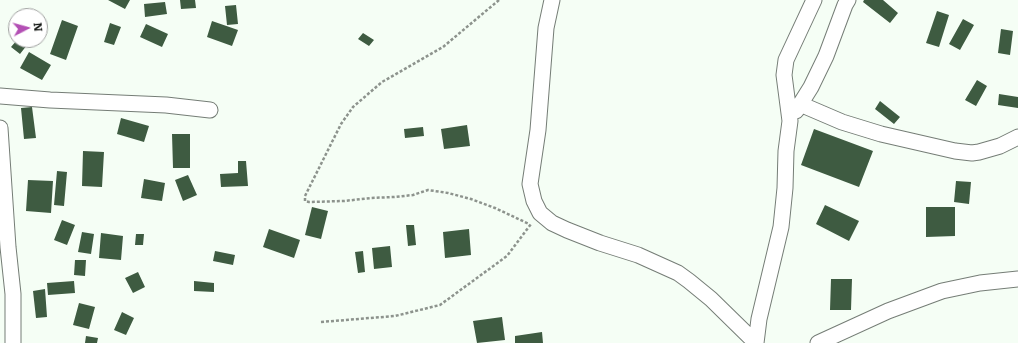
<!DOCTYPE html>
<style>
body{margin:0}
#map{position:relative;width:1018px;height:343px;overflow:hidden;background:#f5fef5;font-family:Literata,serif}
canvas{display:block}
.north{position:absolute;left:8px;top:8px;width:40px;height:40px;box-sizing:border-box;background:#fff;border:1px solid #a0a1a0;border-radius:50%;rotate:84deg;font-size:11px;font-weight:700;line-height:16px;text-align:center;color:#111411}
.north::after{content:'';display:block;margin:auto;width:14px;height:18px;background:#b34fb4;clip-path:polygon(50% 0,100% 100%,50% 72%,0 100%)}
</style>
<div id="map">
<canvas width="1018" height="343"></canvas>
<div class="north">N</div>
</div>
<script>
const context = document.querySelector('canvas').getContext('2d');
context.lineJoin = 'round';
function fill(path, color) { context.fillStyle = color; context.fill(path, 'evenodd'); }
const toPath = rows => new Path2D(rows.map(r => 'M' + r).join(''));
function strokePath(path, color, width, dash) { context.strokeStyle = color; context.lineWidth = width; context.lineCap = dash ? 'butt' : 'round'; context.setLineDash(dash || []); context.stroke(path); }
const building = toPath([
 [108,0,130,0,125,9],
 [180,0,195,0,196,8,181,9],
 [864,0,883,0,898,13,890,23,863,2],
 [165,2,167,14,145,17,144,4],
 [236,5,238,24,227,25,225,6],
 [937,11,949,15,939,47,926,43],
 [963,19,974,25,960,50,949,44],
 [62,20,78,26,66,60,50,54],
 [212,21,238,30,232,46,207,37],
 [110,23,121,27,114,45,104,42],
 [146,24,168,34,162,47,140,37],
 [1001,29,1013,31,1010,55,998,53],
 [363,33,374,40,369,46,358,39],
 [17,40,31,40,20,54,11,47],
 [29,52,51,65,42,80,20,68],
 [977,80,987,86,976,106,965,100],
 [999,94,1018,97,1018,108,998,105],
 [880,101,900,117,894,124,875,109],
 [32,107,36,138,24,139,21,108],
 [121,118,149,126,144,142,117,134],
 [467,125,470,146,444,149,441,129],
 [423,127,424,136,405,138,404,129],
 [814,129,873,151,859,187,801,165],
 [172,134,190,134,190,168,173,168],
 [83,151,104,152,102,187,82,186],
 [238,161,246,161,248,186,221,187,220,174,238,173],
 [57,171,67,172,64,206,54,205],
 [188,175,197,195,183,201,175,180],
 [144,179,165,183,162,201,141,198],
 [28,180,53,181,51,213,26,211],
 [956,181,971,182,969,204,954,202],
 [825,205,859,221,849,241,816,224],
 [312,207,328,211,321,239,305,235],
 [926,207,955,207,955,236,926,237],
 [62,220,75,225,67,245,54,240],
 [406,225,414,225,416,245,408,246],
 [269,229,300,240,294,258,263,247],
 [469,229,471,255,445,258,443,232],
 [82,232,94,234,91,254,78,252],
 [101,233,123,236,121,260,99,258],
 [136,234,144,234,143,245,135,245],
 [390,246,392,267,374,269,372,248],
 [215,251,235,255,233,265,213,261],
 [363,251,365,272,358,273,355,252],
 [75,260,86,260,85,276,74,275],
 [138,272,145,287,133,293,125,278],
 [831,279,852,279,851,310,830,310],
 [74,281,75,293,48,295,47,283],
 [194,281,214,283,214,292,194,291],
 [45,289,47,317,36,318,33,291],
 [79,303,95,307,89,329,73,325],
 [122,312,134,318,126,335,114,330],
 [502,317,505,340,477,343,473,321],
 [542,332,543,343,515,343,515,336],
 [86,336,98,338,97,343,85,343]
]);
const path = toPath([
 [499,0,443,47,382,82,353,107,341,124,305,196,305,201,309,202,344,201,371,198,394,197,413,195,428,190,448,193,471,199,495,208,529,224],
 [321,322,395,316,440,305,507,256,531,224]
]);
const street = toPath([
 [552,0,546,28,538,130,530,184,534,201,540,213,552,223,567,230,600,243,638,255,678,273,689,281,711,299,756,343],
 [0,96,50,100,166,105,210,110],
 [800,104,842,122,881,134,955,151,972,153,979,152,1000,146,1018,137],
 [796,111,811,87,826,56,845,5,848,0],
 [0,128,8,247,13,294,13,343],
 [756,343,759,319,781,227,785,188,786,151,790,121,784,75,786,60,814,0],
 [818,343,888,311,942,291,980,283,1018,279]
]);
fill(building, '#3e5b41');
strokePath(street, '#757d76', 17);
strokePath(path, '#8d938d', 2.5, [3, 2]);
strokePath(street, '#fff', 15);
</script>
